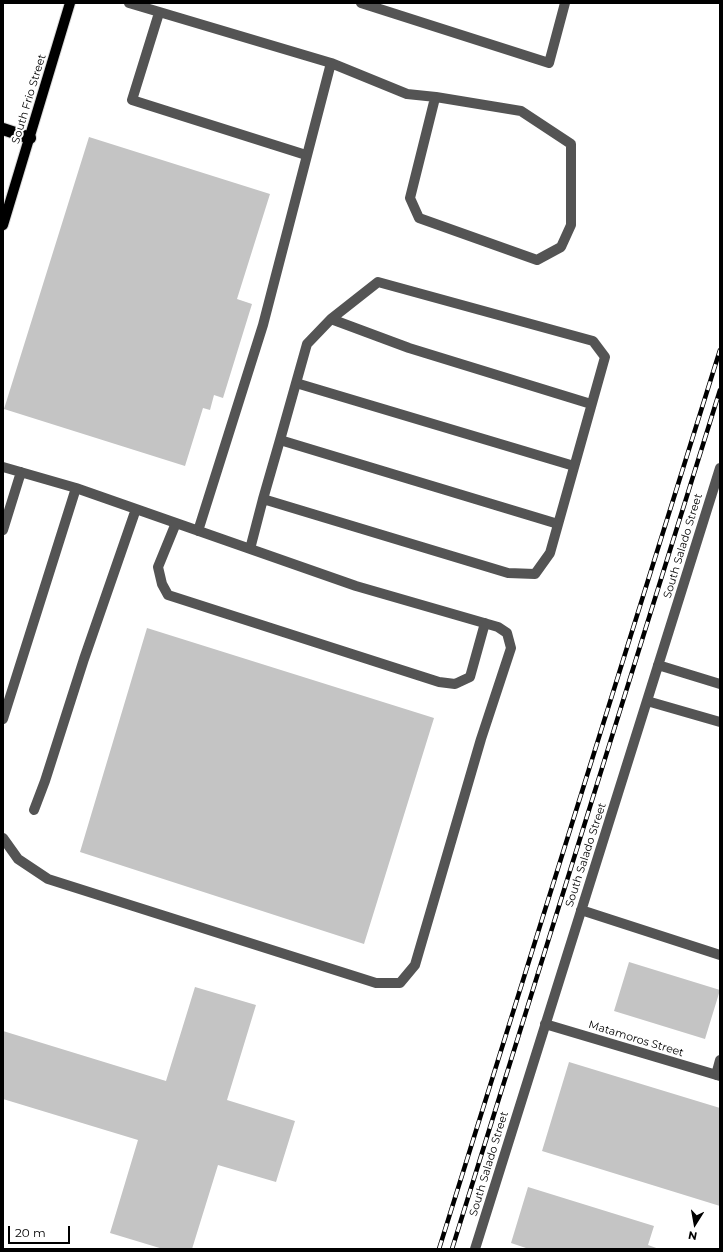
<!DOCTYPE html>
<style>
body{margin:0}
#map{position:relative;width:723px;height:1252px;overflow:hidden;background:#fff;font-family:Montserrat,sans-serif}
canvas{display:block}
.frame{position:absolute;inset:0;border:4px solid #000;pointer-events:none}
.north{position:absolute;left:675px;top:1204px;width:40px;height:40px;-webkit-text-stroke:3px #fff;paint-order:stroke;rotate:191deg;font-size:11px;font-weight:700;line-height:16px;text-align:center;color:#000}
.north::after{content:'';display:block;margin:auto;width:14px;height:18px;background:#000;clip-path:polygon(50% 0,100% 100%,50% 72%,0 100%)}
.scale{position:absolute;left:8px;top:1226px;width:62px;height:18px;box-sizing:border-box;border:2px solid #000;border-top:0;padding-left:5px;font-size:12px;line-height:14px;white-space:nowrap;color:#000;-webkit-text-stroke:3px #fff;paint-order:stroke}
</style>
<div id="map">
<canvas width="723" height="1252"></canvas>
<div class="frame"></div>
<div class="north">N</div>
<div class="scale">20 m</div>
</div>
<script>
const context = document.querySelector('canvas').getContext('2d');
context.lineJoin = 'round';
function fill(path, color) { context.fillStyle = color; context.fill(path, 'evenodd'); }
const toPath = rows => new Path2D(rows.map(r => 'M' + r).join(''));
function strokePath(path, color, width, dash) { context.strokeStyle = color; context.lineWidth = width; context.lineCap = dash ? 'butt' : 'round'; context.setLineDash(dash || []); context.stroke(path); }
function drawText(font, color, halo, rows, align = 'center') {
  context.font = font + ' Montserrat,sans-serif'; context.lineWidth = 4; context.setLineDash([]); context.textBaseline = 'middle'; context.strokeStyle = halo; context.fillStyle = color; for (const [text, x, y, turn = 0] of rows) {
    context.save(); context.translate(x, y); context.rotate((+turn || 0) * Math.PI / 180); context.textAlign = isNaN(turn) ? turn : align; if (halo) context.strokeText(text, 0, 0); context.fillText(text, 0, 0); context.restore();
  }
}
const building = toPath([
 [89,137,270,194,237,299,252,304,223,398,214,395,210,410,203,408,185,466,4,409],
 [147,628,434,718,364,944,80,852],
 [629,962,720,990,705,1039,614,1011],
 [195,987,256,1005,227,1100,295,1121,276,1182,218,1165,192,1249,163,1249,110,1233,138,1140,3,1099,3,1031,166,1081],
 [569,1062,720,1108,720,1206,542,1151],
 [528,1187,654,1226,648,1245,659,1249,529,1249,511,1243]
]);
const minor = toPath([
 [129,3,331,63,263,325,198,531],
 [361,3,549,63,565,3],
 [159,13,132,100,306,155],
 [331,63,407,94,436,97,521,111,571,144,571,225,561,247,537,260,419,218,410,198,435,98],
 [331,319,409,348,591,404],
 [296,383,574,466],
 [280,440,558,524],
 [3,467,76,488,356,586,498,627,507,633,511,648,481,739,415,965,400,983,376,983,48,879,18,859,3,838],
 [176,523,158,567,162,584,168,595,439,682,455,684,470,677,485,623],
 [3,530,21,472],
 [250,549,263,499,280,440,307,344,331,319,378,282,593,341,605,357,550,553,535,574,508,573,263,499],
 [658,665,720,684],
 [647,701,720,722],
 [3,719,76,488],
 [34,810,45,781,84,659,136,509],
 [581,910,720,955],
 [545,1024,720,1076],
 [716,1075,720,1060],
 [475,1249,720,468]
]);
const major = toPath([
 [3,225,70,3]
]);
const highway = toPath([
 [3,129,30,138]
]);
const rail = toPath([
 [439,1249,720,350],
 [452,1249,720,390]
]);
const streetNames = [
 ["South Frio Street",29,99,-73],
 ["South Salado Street",683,546,-73],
 ["South Salado Street",586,855,-72],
 ["Matamoros Street",636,1039,17],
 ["South Salado Street",489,1164,-73]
];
fill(building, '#c4c4c4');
strokePath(major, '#dbdbdb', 12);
strokePath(highway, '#dbdbdb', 14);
strokePath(minor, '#545454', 10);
strokePath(major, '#000', 10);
strokePath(highway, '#000', 12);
strokePath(rail, '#000', 4.5);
strokePath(rail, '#fff', 3, [9]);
drawText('11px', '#000', '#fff', streetNames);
</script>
